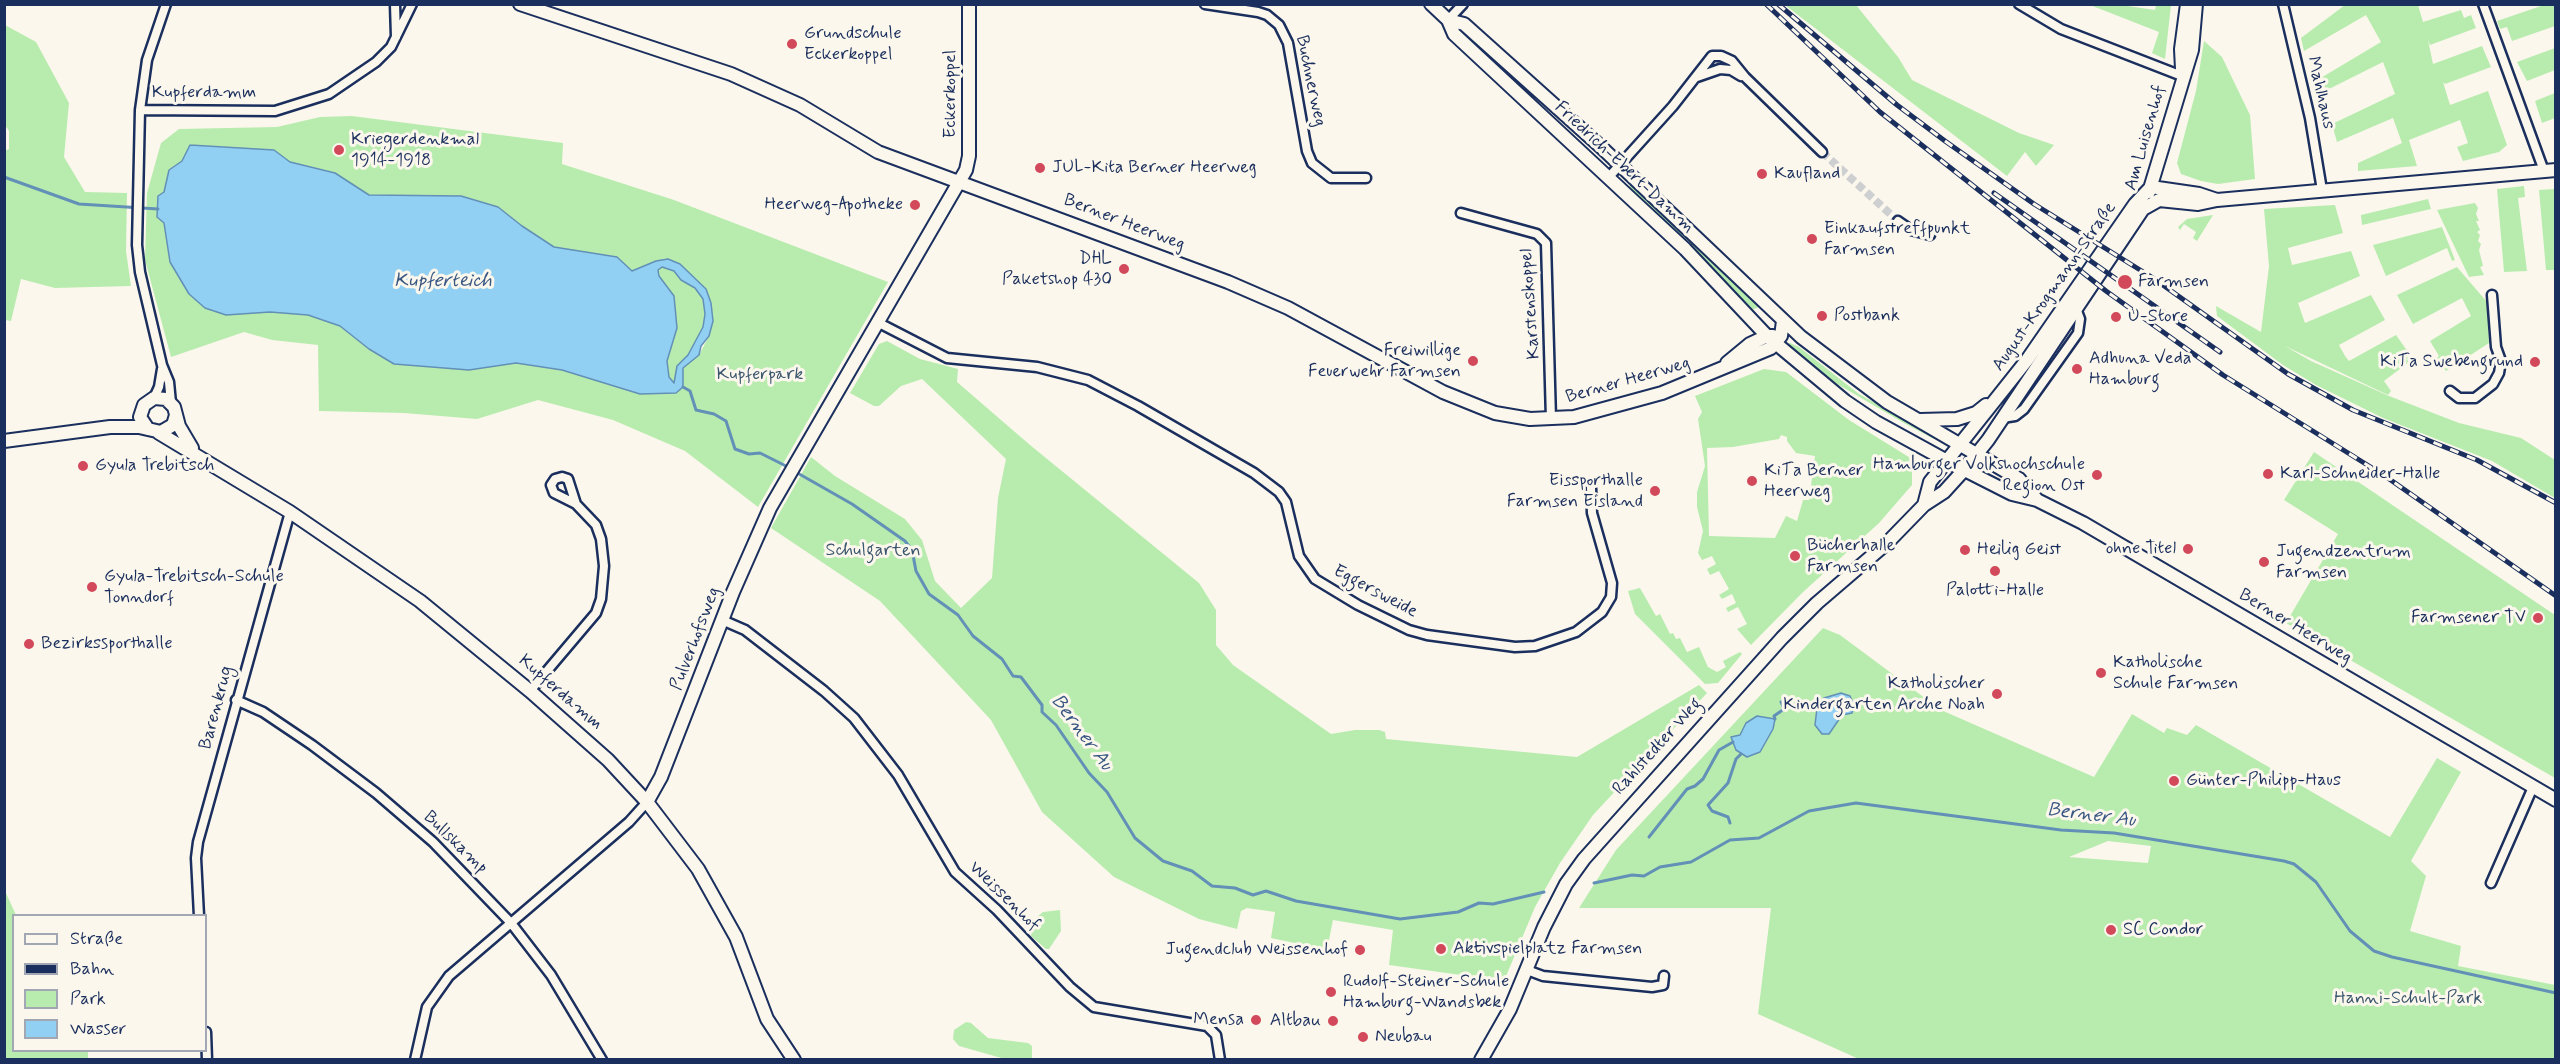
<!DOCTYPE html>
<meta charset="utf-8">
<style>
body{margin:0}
#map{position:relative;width:2560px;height:1064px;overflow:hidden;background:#fbf7ec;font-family:Mynerve,sans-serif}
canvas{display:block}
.frame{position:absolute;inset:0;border:6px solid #1b2f5e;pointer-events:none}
.legend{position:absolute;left:12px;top:914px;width:195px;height:138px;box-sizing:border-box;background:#fbf7ec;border:2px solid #a1a7b3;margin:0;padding:8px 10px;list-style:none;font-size:18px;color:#1b2f5e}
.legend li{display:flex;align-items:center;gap:12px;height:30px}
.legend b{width:30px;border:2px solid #a1a7b3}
</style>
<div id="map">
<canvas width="2560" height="1064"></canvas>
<div class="frame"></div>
<ul class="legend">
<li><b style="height:8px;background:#fbf7ec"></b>Straße</li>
<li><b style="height:8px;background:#1b2f5e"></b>Bahn</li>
<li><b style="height:16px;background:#b8ecae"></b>Park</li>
<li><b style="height:16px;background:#92d0f3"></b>Wasser</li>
</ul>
</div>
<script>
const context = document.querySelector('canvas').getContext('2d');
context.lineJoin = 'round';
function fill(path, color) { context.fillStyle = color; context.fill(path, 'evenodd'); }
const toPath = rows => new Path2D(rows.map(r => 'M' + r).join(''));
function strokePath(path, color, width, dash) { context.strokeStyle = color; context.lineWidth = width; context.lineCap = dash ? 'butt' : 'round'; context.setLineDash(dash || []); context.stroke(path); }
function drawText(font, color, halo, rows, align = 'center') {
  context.font = font + ' Mynerve,sans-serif'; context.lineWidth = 6; context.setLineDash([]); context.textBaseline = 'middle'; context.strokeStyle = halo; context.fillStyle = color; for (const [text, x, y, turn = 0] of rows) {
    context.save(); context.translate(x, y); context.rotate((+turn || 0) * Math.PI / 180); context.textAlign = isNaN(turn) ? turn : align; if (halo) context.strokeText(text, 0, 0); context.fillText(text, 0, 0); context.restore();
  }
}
const green = toPath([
 [1785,5,1856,5,1898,57,1912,80,2019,133,2054,145,2036,166,2025,152,2007,176],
 [2090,5,2121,5,2155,10,2156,5,2171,5,2165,59,2152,53,2159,32],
 [2345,5,2418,5,2423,22,2461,10,2464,18,2471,15,2476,28,2430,45,2428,40,2433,64,2482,46,2491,67,2445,84,2443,82,2450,105,2488,91,2507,145,2499,152,2463,161,2457,147,2468,143,2460,120,2409,140,2417,166,2358,171,2358,163,2402,143,2393,118,2337,142,2332,124,2395,94,2383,62,2317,95,2314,82,2381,42,2366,15,2304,51,2301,38],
 [2544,5,2555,5,2555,26,2512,41,2507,27,2500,29,2497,21],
 [5,25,36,42,69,103,64,157,85,192,127,193,126,251,131,286,55,288,21,279,11,321,5,320,4,151,9,149,9,131,5,125],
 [2204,41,2222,57,2250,115,2255,179,2218,184,2201,181,2181,174,2177,163,2196,91],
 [2555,48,2555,70,2527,81,2517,62],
 [2555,93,2555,118,2542,123,2535,101],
 [352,116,563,143,562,164,674,200,888,282,758,507,685,451,613,420,538,400,477,419,404,413,319,411,318,345,272,340,244,332,171,357,145,260,147,193,161,143,179,129,277,127,320,117],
 [190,145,274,150,290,162,335,173,369,195,431,196,498,207,522,226,554,247,617,257,632,271,656,261,680,264,706,289,711,303,713,321,709,336,699,355,683,368,683,380,675,393,664,394,640,394,562,370,516,363,469,370,369,349,340,326,308,315,270,312,170,262,164,223,157,217,158,196,164,192,169,170,182,161],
 [1632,184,1761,306,1750,311,1627,188],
 [2524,186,2525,197,2518,198,2527,271,2504,272,2497,189],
 [2554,189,2555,270,2546,270,2539,190],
 [2428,199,2431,209,2362,225,2361,215],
 [2475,203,2478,208,2476,214,2479,221,2476,221,2480,230,2477,232,2480,235,2478,241,2481,244,2479,250,2483,266,2480,267,2484,275,2469,277,2437,210],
 [2335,205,2343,233,2288,248,2292,265,2351,251,2360,276,2298,303,2305,323,2371,295,2385,320,2339,345,2345,356,2349,361,2396,335,2413,359,2384,381,2391,391,2388,395,2285,346,2311,361,2389,396,2459,423,2521,438,2555,460,2555,498,2492,461,2383,418,2316,385,2283,365,2217,316,2216,306,2261,332,2269,266,2264,209],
 [2213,215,2197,241,2193,238,2196,232,2184,224,2180,230,2178,227,2187,219],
 [2442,227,2455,260,2452,261,2447,248,2386,276,2373,245],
 [662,267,674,271,681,280,695,288,703,299,705,314,703,327,688,355,677,366,674,383,669,378,667,361,677,328,674,297,659,276,658,270],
 [2457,267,2487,302,2489,343,2446,371,2437,358,2439,356,2430,341,2471,316,2462,298,2413,324,2397,295],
 [887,341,920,359,958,369,957,382,1030,445,1199,583,1216,610,1216,645,1233,665,1331,734,1355,730,1379,730,1385,732,1386,739,1577,757,1699,685,1707,693,1593,815,1560,863,1535,907,1504,981,1389,965,1393,930,1333,920,1327,950,1271,938,1275,912,1247,908,1241,911,1237,929,1199,919,1114,877,1042,812,991,720,880,601,771,528,811,457,835,476,905,519,922,540,935,581,961,608,992,578,998,498,1006,459,922,379,901,386,879,406,874,406,850,393,879,344],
 [1790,343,1799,347,1859,394,1936,437,1934,439,1904,423,1815,371,1783,344],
 [1764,369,1786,372,1849,420,1912,459,1912,485,1879,523,1802,593,1751,645,1737,629,1747,624,1738,607,1728,612,1726,608,1736,603,1732,594,1722,599,1719,595,1729,589,1719,571,1710,575,1707,569,1716,564,1712,556,1702,560,1698,553,1703,531,1697,507,1697,492,1705,466,1698,419,1702,412,1695,396],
 [1781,435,1787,437,1787,441,1796,453,1815,456,1809,500,1803,500,1797,521,1786,516,1775,538,1709,536,1707,448,1733,447,1779,439],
 [2314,452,2555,615,2555,778,2286,623,2338,534,2284,500],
 [1640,588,1656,616,1660,614,1670,634,1673,633,1676,639,1680,638,1687,652,1699,647,1708,667,1717,672,1726,667,1723,661,1740,652,1742,654,1718,683,1705,684,1635,614,1628,591],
 [1823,628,1840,635,1941,710,2094,777,2132,714,2164,733,2167,728,2187,735,2196,725,2390,837,2437,758,2461,772,2411,861,2426,876,2410,931,2461,946,2458,966,2555,985,2555,1059,1859,1059,1758,1014,1771,908,1579,908,1616,850],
 [2108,841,2151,846,2148,863,2069,857],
 [5,891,16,915,14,916,14,1050,88,1051,88,1059,5,1059],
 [1060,910,1061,931,1049,949,1046,949,1031,936,1033,925,1039,919,1037,917,1043,912],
 [966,1022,971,1023,988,1038,1028,1043,1032,1046,1032,1058,1005,1059,959,1046,953,1039,954,1030]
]);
const water = toPath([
 [190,145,274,150,290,162,335,173,369,195,461,196,498,207,522,226,554,247,617,257,632,271,656,261,668,259,680,264,706,289,711,303,713,321,709,336,701,346,699,355,683,368,683,387,676,393,640,394,562,370,516,363,469,370,394,364,369,349,340,326,308,315,270,312,226,315,205,308,189,294,170,262,164,223,157,217,158,196,164,192,169,170,182,161,190,145],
 [662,267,674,271,681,280,695,288,703,299,705,314,703,327,688,355,677,366,674,383,669,377,667,361,677,328,674,296,659,276,658,270,662,267],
 [1841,693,1850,696,1854,705,1852,713,1842,715,1829,734,1822,734,1815,725,1817,708,1824,698,1841,693],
 [1757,716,1775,719,1773,729,1760,752,1747,757,1736,750,1731,737,1740,735,1746,723,1757,716]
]);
const stream = toPath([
 [4,177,79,204,158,209],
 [683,387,690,391,696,410,714,414,726,421,735,449,749,454,760,453,788,467],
 [794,471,852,504,905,541,912,550,916,571,929,594,958,615,973,636,1002,659,1013,676,1021,677,1042,705,1042,712,1056,725,1089,773,1107,792,1135,838,1163,861,1192,871,1212,886,1235,888,1253,895,1266,891,1296,901,1400,919,1458,912,1479,903,1493,904,1544,892],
 [1775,719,1774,716,1784,709,1781,702],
 [1730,823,1728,817,1712,811,1708,805,1728,783,1736,759,1741,754],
 [1649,837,1687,789,1695,786,1703,779,1719,750,1733,742],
 [1594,883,1632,875,1644,876,1660,867,1691,862,1730,840,1759,838,1809,811,1856,803,2061,830,2114,833,2284,861,2294,864,2316,882,2350,931,2374,951,2392,957,2556,993]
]);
const streetTunnel = toPath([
 [1822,152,1898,221]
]);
const street = toPath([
 [166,4,147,60,140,110,137,245,140,272,162,365,169,382,171,403],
 [395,4,396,37],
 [1205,4,1258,12,1267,15,1279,25,1288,43,1307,151,1312,163,1331,178,1366,178],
 [2019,4,2061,29,2182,76],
 [2283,4,2310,118,2322,190],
 [2483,4,2544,171],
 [1448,20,1463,4],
 [1697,77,1720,69,1731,70,1741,76],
 [140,110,275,111,329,94,376,62,391,47,412,4],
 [1608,178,1673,106,1712,56,1721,56,1732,61,1745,77,1822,152],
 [1461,213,1537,234,1546,243,1551,419],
 [1898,221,1911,230,1930,235],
 [879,323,947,358,1037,367,1088,380,1138,406,1254,473,1279,492,1286,502,1299,556,1315,579,1358,605,1409,630,1427,635,1515,647,1535,646,1576,632,1602,612,1611,597,1612,583,1592,513,1591,488],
 [2450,391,2459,398,2475,398,2493,384,2499,373,2501,361,2496,347,2492,295],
 [154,398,159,387,162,369],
 [2002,418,2015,416,2024,409,2078,333,2080,319,2077,311,2071,308],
 [722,620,745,630,824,691,854,718,898,775,955,872,997,910,1070,987,1094,1007,1207,1026,1216,1035,1220,1060],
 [530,691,596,613,601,599,604,566,601,539,596,525,576,504,568,479,562,477,555,479,551,485,554,493,576,504],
 [236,700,263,712,312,745,376,793,433,842,511,923,551,975,602,1060],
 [2491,883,2533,787],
 [199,916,196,858,198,842,290,512],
 [1527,970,1543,976,1652,987,1663,985,1664,976],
 [206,1032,207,1060],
 [415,1060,427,1007,449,976,629,822,647,802]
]);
const secondary = toPath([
 [520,4,731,74,800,105,878,152,1228,282,1288,308,1443,392,1495,413,1530,419,1574,417,1662,393,1771,348,1781,336,1783,321],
 [1431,4,1448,20,1464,24,1600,146,1801,337,1887,402,2019,479,2037,500],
 [1448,20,1454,34,1685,249,1767,336,1845,401,1876,422,1947,461,2012,494,2037,500,2083,523,2556,800],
 [2182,69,2181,49,2187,4],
 [2149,192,2192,50,2196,4],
 [1727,363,1750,344,1767,336,1773,336],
 [1920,420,1957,419,1976,413,1986,405],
 [148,429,140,417,144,405,154,398,166,399,174,407,179,426,192,448],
 [159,433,290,512,420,601,530,691,608,760,647,802,698,869,736,937,767,1019,794,1060],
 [4,441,110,427,139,427,161,432,173,425,176,415],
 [1924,505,1930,482,2027,360,2135,204,2151,187,2199,194,2217,200],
 [647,802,661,777,733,592,770,508,966,170,969,156,969,4],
 [1481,1060,1510,1009,1544,927,1566,884,1584,859,1782,638,1817,603,1887,543,1924,505,1944,492,1964,470,1988,440,2143,209,2159,200,2198,204,2217,200,2556,170]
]);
const rail = toPath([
 [1766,4,1880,112,2106,291,2223,375,2385,476,2556,596],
 [1778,4,1897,105,1945,141,2034,204,2153,278,2288,374,2353,410,2477,460,2556,503],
 [1994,193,2220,352]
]);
const markers = [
 [792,44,6,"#d1495b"],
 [339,150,6,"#d1495b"],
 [1040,168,6,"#d1495b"],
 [1762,174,6,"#d1495b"],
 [915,205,6,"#d1495b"],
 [1812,239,6,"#d1495b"],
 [1124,269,6,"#d1495b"],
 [2125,282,8,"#d1495b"],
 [1822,316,6,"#d1495b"],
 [2116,317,6,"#d1495b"],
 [1473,361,6,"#d1495b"],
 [2535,362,6,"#d1495b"],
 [2077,369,6,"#d1495b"],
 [83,466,6,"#d1495b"],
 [2268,474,6,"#d1495b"],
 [2097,475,6,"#d1495b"],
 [1752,481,6,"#d1495b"],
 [1655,491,6,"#d1495b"],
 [2188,549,6,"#d1495b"],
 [1965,550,6,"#d1495b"],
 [1795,556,6,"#d1495b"],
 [2264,562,6,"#d1495b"],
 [1995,571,6,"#d1495b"],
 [92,587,6,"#d1495b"],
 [2538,618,6,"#d1495b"],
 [29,644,6,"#d1495b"],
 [2101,673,6,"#d1495b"],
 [1997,694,6,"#d1495b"],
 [2174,781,6,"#d1495b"],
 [2111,930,6,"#d1495b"],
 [1441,949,6,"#d1495b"],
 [1360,950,6,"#d1495b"],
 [1331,992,6,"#d1495b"],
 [1256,1020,6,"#d1495b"],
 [1333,1021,6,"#d1495b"],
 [1363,1037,6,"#d1495b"]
];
const poiNames = [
 ["Grundschule",804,34],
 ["Eckerkoppel",804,55],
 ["Kriegerdenkmal",351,140],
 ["1914-1918",351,161],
 ["JUL-Kita Berner Heerweg",1052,168],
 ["Kaufland",1774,174],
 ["Heerweg-Apotheke",903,205,"right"],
 ["Einkaufstreffpunkt",1824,229],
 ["Farmsen",1824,250],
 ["DHL",1112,259,"right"],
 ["Paketshop 430",1112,280,"right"],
 ["Farmsen",2138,282],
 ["Postbank",1834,316],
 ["U-Store",2128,317],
 ["Freiwillige",1461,351,"right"],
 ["Feuerwehr Farmsen",1461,372,"right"],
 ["Adhuna Veda",2089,359],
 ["Hamburg",2089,380],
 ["KiTa Swebengrund",2523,362,"right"],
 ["Hamburger Volkshochschule",2085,465,"right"],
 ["Region Ost",2085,486,"right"],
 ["Gyula Trebitsch",95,466],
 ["KiTa Berner",1764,471],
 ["Heerweg",1764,492],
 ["Karl-Schneider-Halle",2280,474],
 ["Eissporthalle",1643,481,"right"],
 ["Farmsen Eisland",1643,502,"right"],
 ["Bücherhalle",1807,546],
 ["Farmsen",1807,567],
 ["ohne Titel",2176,549,"right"],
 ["Heilig Geist",1977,550],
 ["Jugendzentrum",2276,552],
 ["Farmsen",2276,573],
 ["Gyula-Trebitsch-Schule",104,577],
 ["Tonndorf",104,598],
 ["Palotti-Halle",1995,591,"center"],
 ["Farmsener TV",2526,618,"right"],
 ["Bezirkssporthalle",41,644],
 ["Katholische",2113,663],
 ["Schule Farmsen",2113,684],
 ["Katholischer",1985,684,"right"],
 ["Kindergarten Arche Noah",1985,705,"right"],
 ["Günter-Philipp-Haus",2186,781],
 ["SC Condor",2123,930],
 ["Aktivspielplatz Farmsen",1453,949],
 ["Jugendclub Weissenhof",1348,950,"right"],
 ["Rudolf-Steiner-Schule",1343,982],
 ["Hamburg-Wandsbek",1343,1003],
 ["Mensa",1244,1020,"right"],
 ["Altbau",1321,1021,"right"],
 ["Neubau",1375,1037]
];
const streetNames = [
 ["Buchnerweg",1310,81,78],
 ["Kupferdamm",204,93],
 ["Mahlhaus",2320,93,77],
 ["Eckerkoppel",951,94,-90],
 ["Am Luisenhof",2146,138,-74],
 ["Friedrich-Ebert-Damm",1624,168,43],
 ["Berner Heerweg",1124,223,21],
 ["August-Krogmann-Straße",2055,287,-55],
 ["Karstenskoppel",1531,304,-94],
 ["Berner Heerweg",1628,381,-16],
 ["Eggersweide",1375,592,28],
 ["Berner Heerweg",2295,627,31],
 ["Pulverhofsweg",696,639,-69],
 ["Kupferdamm",560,693,41],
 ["Barenkrug",217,708,-75],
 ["Rahlstedter Weg",1658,747,-48],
 ["Bullskamp",455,843,44],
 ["Weissenhof",1004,897,44]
];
const parkNames = [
 ["Kupferpark",760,375],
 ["Schulgarten",873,551],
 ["Hanni-Schult-Park",2408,999]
];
const waterNames = [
 ["Kupferteich",443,282],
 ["Berner Au",1081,733,53],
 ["Berner Au",2091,816,7]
];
fill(green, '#b8ecae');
fill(water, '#92d0f3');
strokePath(water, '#6290b7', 1.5);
strokePath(stream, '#6290b7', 3);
strokePath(streetTunnel, '#cecfd0', 8, [8, 4]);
strokePath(street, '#1b2f5e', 13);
strokePath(secondary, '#1b2f5e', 16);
strokePath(street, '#fbf7ec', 8);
strokePath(secondary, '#fbf7ec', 12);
strokePath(rail, '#1b2f5e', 5);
strokePath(rail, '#fbf7ec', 3, [9]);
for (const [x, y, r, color] of markers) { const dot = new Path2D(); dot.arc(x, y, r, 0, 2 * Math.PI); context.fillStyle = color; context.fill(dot); strokePath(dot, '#fbf7ec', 2); }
drawText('18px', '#1b2f5e', '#fbf7ec', poiNames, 'left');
drawText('18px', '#1b2f5e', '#fbf7ec', streetNames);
drawText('18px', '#3a556e', '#fbf7ec', parkNames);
drawText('italic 20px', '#395783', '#fbf7ec', waterNames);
</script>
